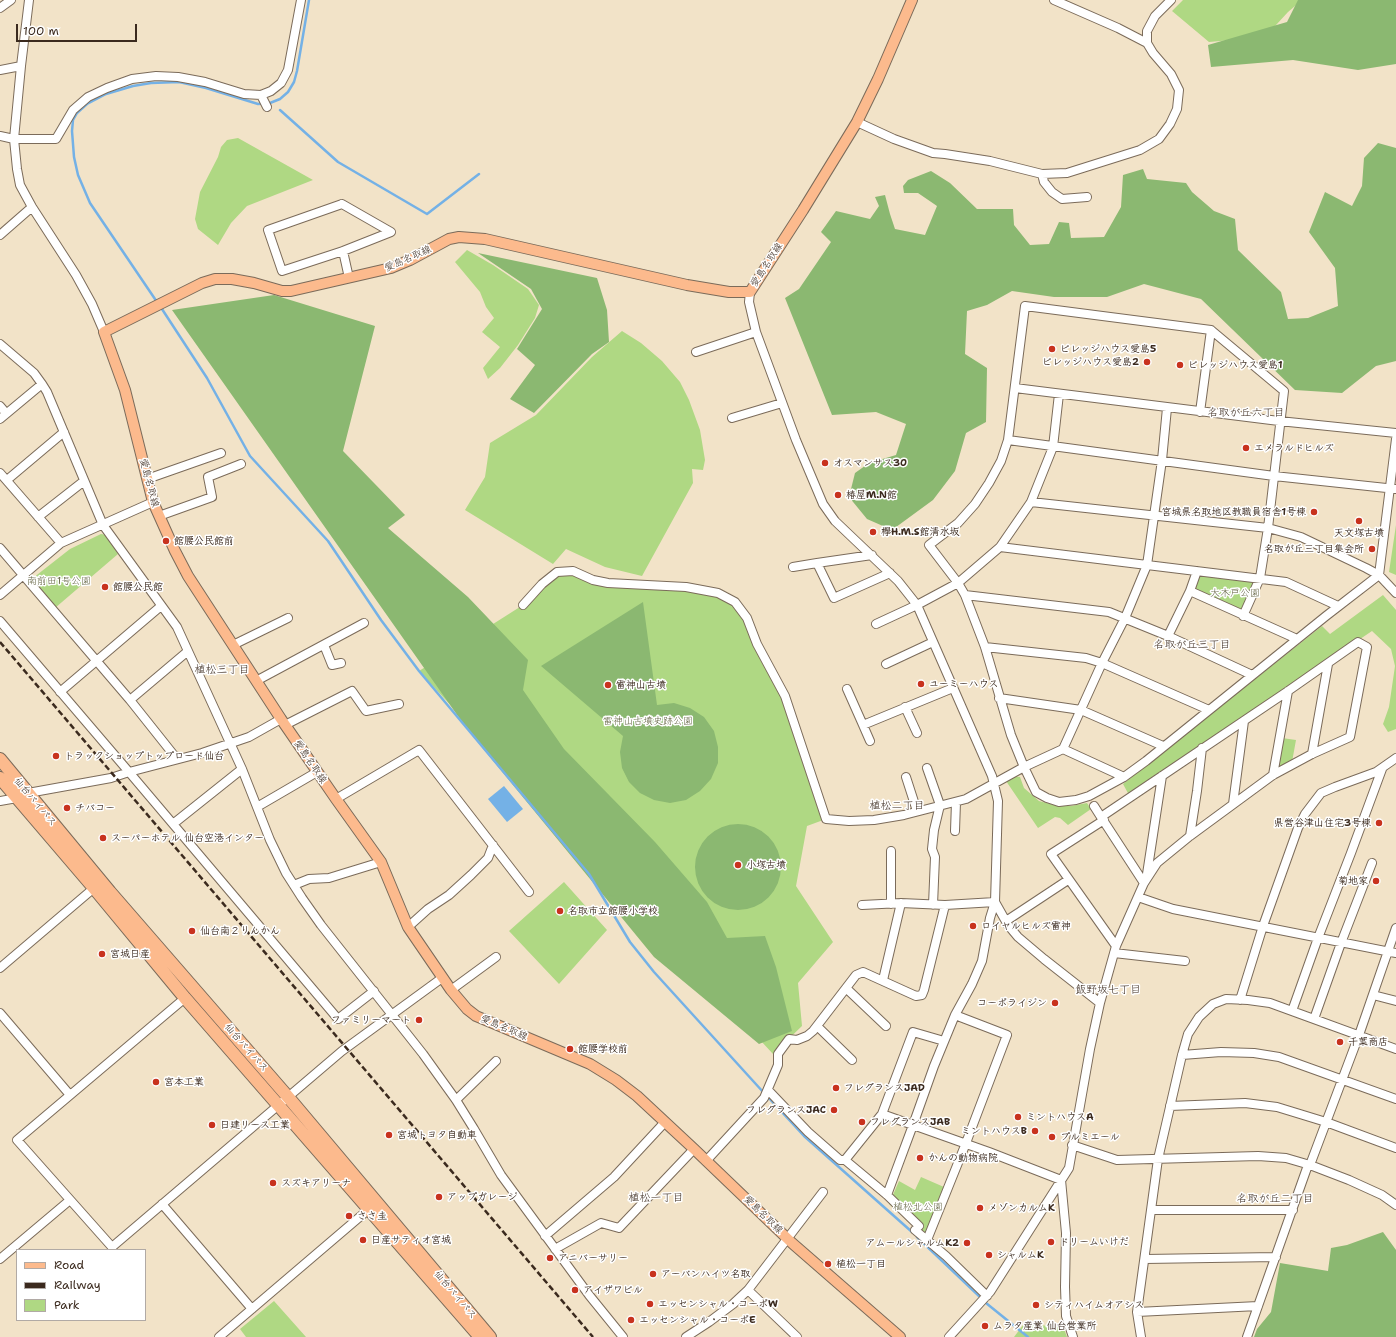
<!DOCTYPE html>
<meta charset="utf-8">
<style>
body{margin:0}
#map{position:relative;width:1396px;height:1337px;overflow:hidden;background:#f2e3c8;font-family:"Shantell Sans",sans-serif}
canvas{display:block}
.legend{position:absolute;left:16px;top:1249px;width:130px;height:72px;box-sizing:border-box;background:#fff;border:1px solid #b1aaa5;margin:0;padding:5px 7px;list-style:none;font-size:12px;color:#3b2a1e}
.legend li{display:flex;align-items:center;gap:8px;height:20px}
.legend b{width:20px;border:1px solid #b1aaa5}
.scale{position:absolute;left:16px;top:24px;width:121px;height:18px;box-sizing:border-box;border:2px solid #3b2a1e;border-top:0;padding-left:5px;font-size:12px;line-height:14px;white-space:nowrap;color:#3b2a1e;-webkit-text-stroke:3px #fff;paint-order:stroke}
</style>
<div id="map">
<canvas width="1396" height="1337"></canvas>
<ul class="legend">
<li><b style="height:5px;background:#fcba8d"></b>Road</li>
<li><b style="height:5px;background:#3b2a1e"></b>Railway</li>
<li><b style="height:11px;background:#afd883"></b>Park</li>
</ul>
<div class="scale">100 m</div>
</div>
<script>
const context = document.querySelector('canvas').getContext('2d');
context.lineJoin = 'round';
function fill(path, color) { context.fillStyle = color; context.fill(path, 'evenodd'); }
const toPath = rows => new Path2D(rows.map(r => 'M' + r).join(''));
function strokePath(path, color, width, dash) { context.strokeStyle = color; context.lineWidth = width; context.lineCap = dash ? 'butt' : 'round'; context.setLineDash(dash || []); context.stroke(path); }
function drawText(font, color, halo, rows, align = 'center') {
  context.font = font + ' "Shantell Sans","Klee One",sans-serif'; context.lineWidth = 3; context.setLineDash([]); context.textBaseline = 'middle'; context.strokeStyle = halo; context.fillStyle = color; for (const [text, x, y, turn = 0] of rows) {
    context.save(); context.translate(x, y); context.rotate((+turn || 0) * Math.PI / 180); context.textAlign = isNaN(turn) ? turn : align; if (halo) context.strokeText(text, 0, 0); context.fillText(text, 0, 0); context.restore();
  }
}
const green = toPath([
 [1183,0,1302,0,1288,12,1265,37,1209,42,1172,11],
 [238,138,313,180,247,206,231,223,218,245,198,229,195,219,200,192,218,157,221,147,227,140],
 [467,250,493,265,528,289,539,305,535,318,518,345,500,368,488,379,483,368,500,347,482,332,494,318,486,307,480,292,455,262],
 [622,331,641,343,662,361,680,382,689,400,700,430,705,460,703,470,692,469,693,483,642,576,605,567,566,549,553,564,465,510,485,477,490,443,536,415,592,357],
 [1396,525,1396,575,1389,572],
 [101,534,106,535,118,554,55,608,33,583,33,578,70,549],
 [557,572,608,583,718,593,747,618,785,696,826,819,807,826,796,886,833,942,798,983,802,1026,773,1054,419,671,523,605],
 [1202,575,1253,582,1255,585,1246,604,1242,609,1237,609,1194,589,1198,578],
 [1383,595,1396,610,1396,729,1388,732,1383,724,1389,707,1395,666,1391,649,1372,631,1129,795,1123,784,1322,626,1330,634],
 [1282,738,1296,740,1292,762,1276,771],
 [1013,776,1020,777,1024,788,1039,801,1058,806,1071,806,1087,803,1091,809,1068,825,1060,818,1055,817,1038,828,1006,781],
 [564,882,607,930,559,984,509,931],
 [921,1177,944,1187,925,1236,889,1204,899,1181,915,1190],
 [274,1301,306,1337,246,1337,240,1329],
 [1023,1325,1063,1326,1067,1337,1014,1337]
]);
const forest = toPath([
 [1298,0,1396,0,1396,64,1358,70,1293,60,1211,67,1208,45,1287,22],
 [1378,143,1396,148,1396,361,1376,366,1342,393,1295,390,1201,299,1144,284,1107,297,1054,297,1012,291,987,305,967,311,965,354,987,368,986,422,966,433,955,471,933,500,892,530,867,519,849,497,855,473,869,463,896,455,906,424,876,412,832,415,785,298,799,289,831,242,821,232,836,211,870,219,879,206,875,197,885,195,890,214,895,229,925,235,937,206,918,193,904,193,903,186,908,180,931,171,950,183,977,209,1013,209,1014,225,1030,245,1049,244,1059,222,1069,223,1071,238,1104,237,1121,207,1123,175,1143,169,1147,179,1186,183,1192,192,1214,211,1235,219,1238,250,1281,292,1288,319,1308,318,1338,306,1335,268,1309,232,1325,192,1352,206,1362,186,1364,158],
 [478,253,597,278,607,310,609,342,592,354,534,413,510,399,535,365,517,349,542,309,531,289],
 [274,295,375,326,343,451,405,515,388,528,468,597,528,660,523,690,564,749,655,842,707,902,727,938,765,936,776,967,792,1031,759,1044,654,957,467,729,172,310],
 [643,602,657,705,674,703,690,708,704,717,714,731,718,747,718,763,711,779,700,791,686,800,670,803,654,800,640,793,629,782,622,768,620,752,623,736,541,666],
 '695 867a43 43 0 1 1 86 0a43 43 0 1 1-86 0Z',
 [1383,1232,1396,1250,1396,1337,1254,1337,1257,1329,1271,1312,1280,1263,1328,1271,1331,1248,1347,1245]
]);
const water = toPath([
 [504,786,523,809,507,822,488,799]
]);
const stream = toPath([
 [280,110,338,162,427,214,479,174],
 [157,302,90,203,78,175,74,157,72,131,73,120,77,113,87,104,106,94,133,86,151,83,179,82,206,88,258,104,270,103,280,99,288,92,294,82,297,71,309,0],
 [160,306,207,378,250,456,328,541,381,620,419,671,589,874,630,942,654,972,764,1093],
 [767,1096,804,1136,912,1232],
 [917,1237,979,1296],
 [986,1303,1028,1337]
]);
const minor = toPath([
 [29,0,21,66,14,139,17,169,20,185,32,207,76,275,92,304,104,332],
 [1054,0,1118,28,1147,43],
 [0,8,11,0],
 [0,70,21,66],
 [261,95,267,107],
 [857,122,894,139,933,153,945,154,990,161,1042,174,1067,173,1140,150,1159,139,1170,124,1177,109,1179,90,1171,74,1153,53,1147,43,1147,31,1155,16,1171,0],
 [0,136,14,139,56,139,73,110,88,97,107,88,132,79,156,76,178,77,205,82,244,94,261,95,271,91,281,83,288,70,301,0],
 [1042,174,1044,182,1052,192,1062,199,1087,197],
 [342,204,391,232,343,251,282,271,268,230,342,204],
 [0,235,32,207],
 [343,251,349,278],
 [750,292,749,302,756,332,796,440,823,504,835,521,898,581,917,605,992,776,998,801,995,902,1008,925,1018,937,1044,959,1100,1003,1090,1049,1069,1168,990,1292,949,1337],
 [0,344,34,373,42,384,47,392,103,525,177,627,242,769,270,840,286,873,302,898,321,925,423,1054,456,1100,474,1129,501,1175,589,1295,623,1337],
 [696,352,756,332],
 [1015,388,1279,421,1396,433],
 [0,406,6,413],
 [1200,412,1211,330],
 [732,418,782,403],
 [0,419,42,384],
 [1008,440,1274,476,1396,489],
 [0,473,61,543],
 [147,479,221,453],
 [7,480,64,432],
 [1031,502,1268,528,1301,537,1366,568,1379,575,1396,593],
 [159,516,212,497,208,477,241,464],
 [38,517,84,481],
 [1000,547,1286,582,1338,606],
 [0,548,130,700,177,759],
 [872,555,817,563,834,598,890,573],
 [793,567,817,563],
 [1190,591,1297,639],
 [0,595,61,543,153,502],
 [965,595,1109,612,1168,636,1252,675],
 [523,605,542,584,557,572,573,571,593,580,608,583,686,587,718,593,735,602,747,618,757,644,785,696,826,819,849,821,874,820,904,815,966,799,1024,767,1063,749,1124,777],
 [1243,616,1260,578,1268,528,1284,391,1211,330,1025,306,1008,440,1001,461,989,483,975,504,958,523,929,545,958,583,965,595,985,647,1011,735,1024,767,1036,792,1047,798,1059,802,1076,800,1089,796,1124,777,1146,761,1326,616,1379,575,1396,439],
 [0,621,129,772,338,1019,374,991],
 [876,624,917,605,958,583,1000,547,1031,502,1053,447,1059,394],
 [1168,636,1190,591,1197,571],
 [233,645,288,618],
 [324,645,332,665,341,663],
 [985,647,1086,658,1102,663,1209,710],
 [886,664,933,642],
 [256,681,364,623],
 [847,689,863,725,953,688],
 [60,692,161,606],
 [999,698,1081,710,1163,746],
 [130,700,188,651],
 [905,707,917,733],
 [285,725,352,691,366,711,399,704],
 [863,725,870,741],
 [1063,749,1102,663,1125,618,1147,565,1162,460,1167,408],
 [1312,754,1328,664],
 [927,768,940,805,934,830,932,849,935,857,933,905],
 [1273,775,1288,691],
 [906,777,917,811],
 [336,799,419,750,529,892],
 [0,801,17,798,28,793,111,778,129,772,202,753,249,737,281,719],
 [1233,804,1244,721],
 [1094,806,1101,817],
 [257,807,317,772],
 [1104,820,1051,854,1116,946],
 [173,824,242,769],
 [955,831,956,802],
 [1190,836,1197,791,1202,748],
 [1147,874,1162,776],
 [294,885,309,879,329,878,381,862],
 [1138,897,1173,909,1396,953],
 [891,904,891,851],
 [862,905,901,903,945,905,995,902,990,918,982,961,972,984,955,1015,934,1066,913,1125,887,1195],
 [1006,921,1068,880],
 [408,927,428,909,449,895,471,875,488,858,493,845],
 [1114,953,1185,961],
 [0,968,94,888],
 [883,980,901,903],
 [847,989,886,1026],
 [451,990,496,957],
 [1373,995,1396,1001],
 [185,998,17,1140,112,1247,342,1051,442,978],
 [1240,1000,1263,926,1298,828,1305,814,1321,793,1335,787,1376,772,1396,758],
 [1100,1003,1116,946,1144,883,1157,863,1190,836,1273,775,1312,754,1350,737,1367,647,1358,642,1288,691,1101,817,1144,883],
 [1292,1011,1318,938,1351,853,1382,769],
 [0,1013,70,1095],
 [1314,1019,1341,943,1372,863],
 [817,1026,852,1060],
 [944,1041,913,1032,882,1114,845,1160,887,1195,919,1226,915,1230,946,1256,987,1296],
 [1182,1055,1221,1052,1254,1053,1279,1057,1396,1099],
 [768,1090,808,1132,840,1160,845,1160],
 [456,1100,496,1061],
 [1170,1106,1245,1103,1277,1107,1326,1122,1396,1148],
 [882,1114,989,1152,1061,1180,1066,1233,1065,1287,1066,1316,1073,1337],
 [1072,1145,1117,1160,1258,1156,1286,1158,1310,1165,1349,1180,1382,1195,1396,1205],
 [706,1161,764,1098,778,1065,778,1054,789,1039,797,1040,807,1036,813,1031,856,975,863,972,916,996,922,995,924,990,945,905],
 [1310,1165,1359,1035,1396,928],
 [162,1204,252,1309],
 [1151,1210,1293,1210],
 [545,1236,614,1177,665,1122],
 [927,1240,966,1143,1007,1035,955,1015],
 [555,1249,601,1223,619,1228,694,1149],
 [0,1259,70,1200],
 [1145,1259,1276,1257],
 [748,1290,797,1337],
 [1137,1312,1258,1306],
 [219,1337,369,1209],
 [686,1337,709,1322,733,1304,748,1290,823,1192],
 [1141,1337,1137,1312,1158,1159,1182,1055,1188,1034,1199,1017,1213,1004,1226,999,1248,1000,1270,1003,1396,1049],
 [1247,1337,1308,1165]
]);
const major = toPath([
 [900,1337,792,1243,694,1149,637,1096,616,1080,590,1064,476,1016,467,1009,451,990,408,927,381,862,336,799,281,719,188,576,175,551,153,502,125,390,104,332,202,283,215,279,232,279,254,283,282,291,291,291,391,268,410,260,449,239,459,237,485,239,687,285,729,292,750,292,803,210,857,122,878,79,912,0]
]);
const highway = toPath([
 [0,759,110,892,288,1097,490,1337],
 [0,778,94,888,185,998,480,1337]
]);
const rail = toPath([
 [0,642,593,1337]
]);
const markers = [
 [1052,349,4,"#c8321e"],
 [1147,362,4,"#c8321e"],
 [1180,365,4,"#c8321e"],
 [1246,448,4,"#c8321e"],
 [825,463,4,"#c8321e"],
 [838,495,4,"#c8321e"],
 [1314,512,4,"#c8321e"],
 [1359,521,4,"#c8321e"],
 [873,532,4,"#c8321e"],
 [166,541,4,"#c8321e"],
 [1372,549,4,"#c8321e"],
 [105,587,4,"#c8321e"],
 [921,684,4,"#c8321e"],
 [608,685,4,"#c8321e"],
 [56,756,4,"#c8321e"],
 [67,808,4,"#c8321e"],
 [1379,823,4,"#c8321e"],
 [103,838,4,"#c8321e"],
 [738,865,4,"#c8321e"],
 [1376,881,4,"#c8321e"],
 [560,911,4,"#c8321e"],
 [973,926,4,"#c8321e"],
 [192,931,4,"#c8321e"],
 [102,954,4,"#c8321e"],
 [1055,1003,4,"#c8321e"],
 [419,1020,4,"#c8321e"],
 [1340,1042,4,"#c8321e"],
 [570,1049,4,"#c8321e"],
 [156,1082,4,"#c8321e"],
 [836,1088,4,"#c8321e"],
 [834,1110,4,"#c8321e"],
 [1018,1117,4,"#c8321e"],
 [862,1122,4,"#c8321e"],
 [212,1125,4,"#c8321e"],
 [1035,1131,4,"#c8321e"],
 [389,1135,4,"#c8321e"],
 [1052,1137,4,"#c8321e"],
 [920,1158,4,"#c8321e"],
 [273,1183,4,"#c8321e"],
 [439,1197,4,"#c8321e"],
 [980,1208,4,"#c8321e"],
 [349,1216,4,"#c8321e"],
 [363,1240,4,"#c8321e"],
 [1051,1242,4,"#c8321e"],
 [967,1243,4,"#c8321e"],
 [989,1255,4,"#c8321e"],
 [550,1258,4,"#c8321e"],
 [828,1264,4,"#c8321e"],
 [653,1274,4,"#c8321e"],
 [575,1290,4,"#c8321e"],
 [650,1304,4,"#c8321e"],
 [1036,1305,4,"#c8321e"],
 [631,1320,4,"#c8321e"],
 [985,1326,4,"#c8321e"]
];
const streetNames = [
 ["愛島名取線",408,259,-24],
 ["愛島名取線",767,265,-57],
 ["愛島名取線",149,483,75],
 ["愛島名取線",310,762,56],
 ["仙台バイパス",35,802,50],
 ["愛島名取線",504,1028,23],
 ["仙台バイパス",246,1048,49],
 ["愛島名取線",763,1215,44],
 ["仙台バイパス",455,1295,50]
];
const poiNames = [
 ["ビレッジハウス愛島5",1060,349],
 ["ビレッジハウス愛島2",1139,362,"right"],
 ["ビレッジハウス愛島1",1188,365],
 ["エメラルドヒルズ",1254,448],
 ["オスマンサス30",833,463],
 ["椿屋M.N館",846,495],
 ["宮城県名取地区教職員宿舎1号棟",1306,512,"right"],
 ["欅H.M.S館清水坂",881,532],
 ["天文塚古墳",1359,533,"center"],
 ["館腰公民館前",174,541],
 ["名取が丘三丁目集会所",1364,549,"right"],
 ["館腰公民館",113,587],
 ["ユーミーハウス",929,684],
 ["雷神山古墳",616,685],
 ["トラックショップトップロード仙台",64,756],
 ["チバコー",75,808],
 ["県営谷津山住宅3号棟",1371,823,"right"],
 ["スーパーホテル 仙台空港インター",111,838],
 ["小塚古墳",746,865],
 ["菊地家",1368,881,"right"],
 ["名取市立館腰小学校",568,911],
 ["ロイヤルヒルズ雷神",981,926],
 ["仙台南２りんかん",200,931],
 ["宮城日産",110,954],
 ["コーポライジン",1047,1003,"right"],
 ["ファミリーマート",411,1020,"right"],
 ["千葉商店",1348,1042],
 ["館腰学校前",578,1049],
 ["宮本工業",164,1082],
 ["フレグランスJAD",844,1088],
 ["フレグランスJAC",826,1110,"right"],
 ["ミントハウスA",1026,1117],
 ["フレグランスJAB",870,1122],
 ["日建リース工業",220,1125],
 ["ミントハウスB",1027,1131,"right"],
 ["宮城トヨタ自動車",397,1135],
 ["プルミエール",1060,1137],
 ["かんの動物病院",928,1158],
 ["スズキアリーナ",281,1183],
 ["アップガレージ",447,1197],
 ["メゾンカルムK",988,1208],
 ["ささ圭",357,1216],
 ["日産サティオ宮城",371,1240],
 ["ドリームいけだ",1059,1242],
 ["アムールシャルムK2",959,1243,"right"],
 ["シャルムK",997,1255],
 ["アニバーサリー",558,1258],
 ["植松一丁目",836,1264],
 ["アーバンハイツ名取",661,1274],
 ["アイザワビル",583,1290],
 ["エッセンシャル・コーポW",658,1304],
 ["シティハイムオアシス",1044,1305],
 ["エッセンシャル・コーポE",639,1320],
 ["ムラタ産業 仙台営業所",993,1326]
];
const parkNames = [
 ["南前田1号公園",59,581],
 ["大木戸公園",1235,593],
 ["雷神山古墳史跡公園",648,721],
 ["植松北公園",918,1207]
];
const neighbourhoodNames = [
 ["名取が丘六丁目",1246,413],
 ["名取が丘三丁目",1192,645],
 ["植松三丁目",222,670],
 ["植松二丁目",897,806],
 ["飯野坂七丁目",1108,990],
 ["植松一丁目",656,1198],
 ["名取が丘二丁目",1275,1199]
];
fill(green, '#afd883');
fill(forest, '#8bb871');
fill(water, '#74b1e6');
strokePath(stream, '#74b1e6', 2.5);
strokePath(minor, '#7b6b5a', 10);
strokePath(major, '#7b6b5a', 12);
strokePath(highway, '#7b6b5a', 14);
strokePath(minor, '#fff', 8);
strokePath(major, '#fcba8d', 10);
strokePath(highway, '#fcba8d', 12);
strokePath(rail, '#3b2a1e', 2.5, [6, 3]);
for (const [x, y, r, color] of markers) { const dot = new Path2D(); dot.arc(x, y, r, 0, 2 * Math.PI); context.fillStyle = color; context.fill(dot); strokePath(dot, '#fff', 1.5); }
drawText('10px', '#3b2a1e', '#fff', streetNames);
drawText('bold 10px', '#3b2a1e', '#fff', poiNames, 'left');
drawText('10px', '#5e5e3c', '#fff', parkNames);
drawText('11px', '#3b2a1e', '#fff', neighbourhoodNames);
</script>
